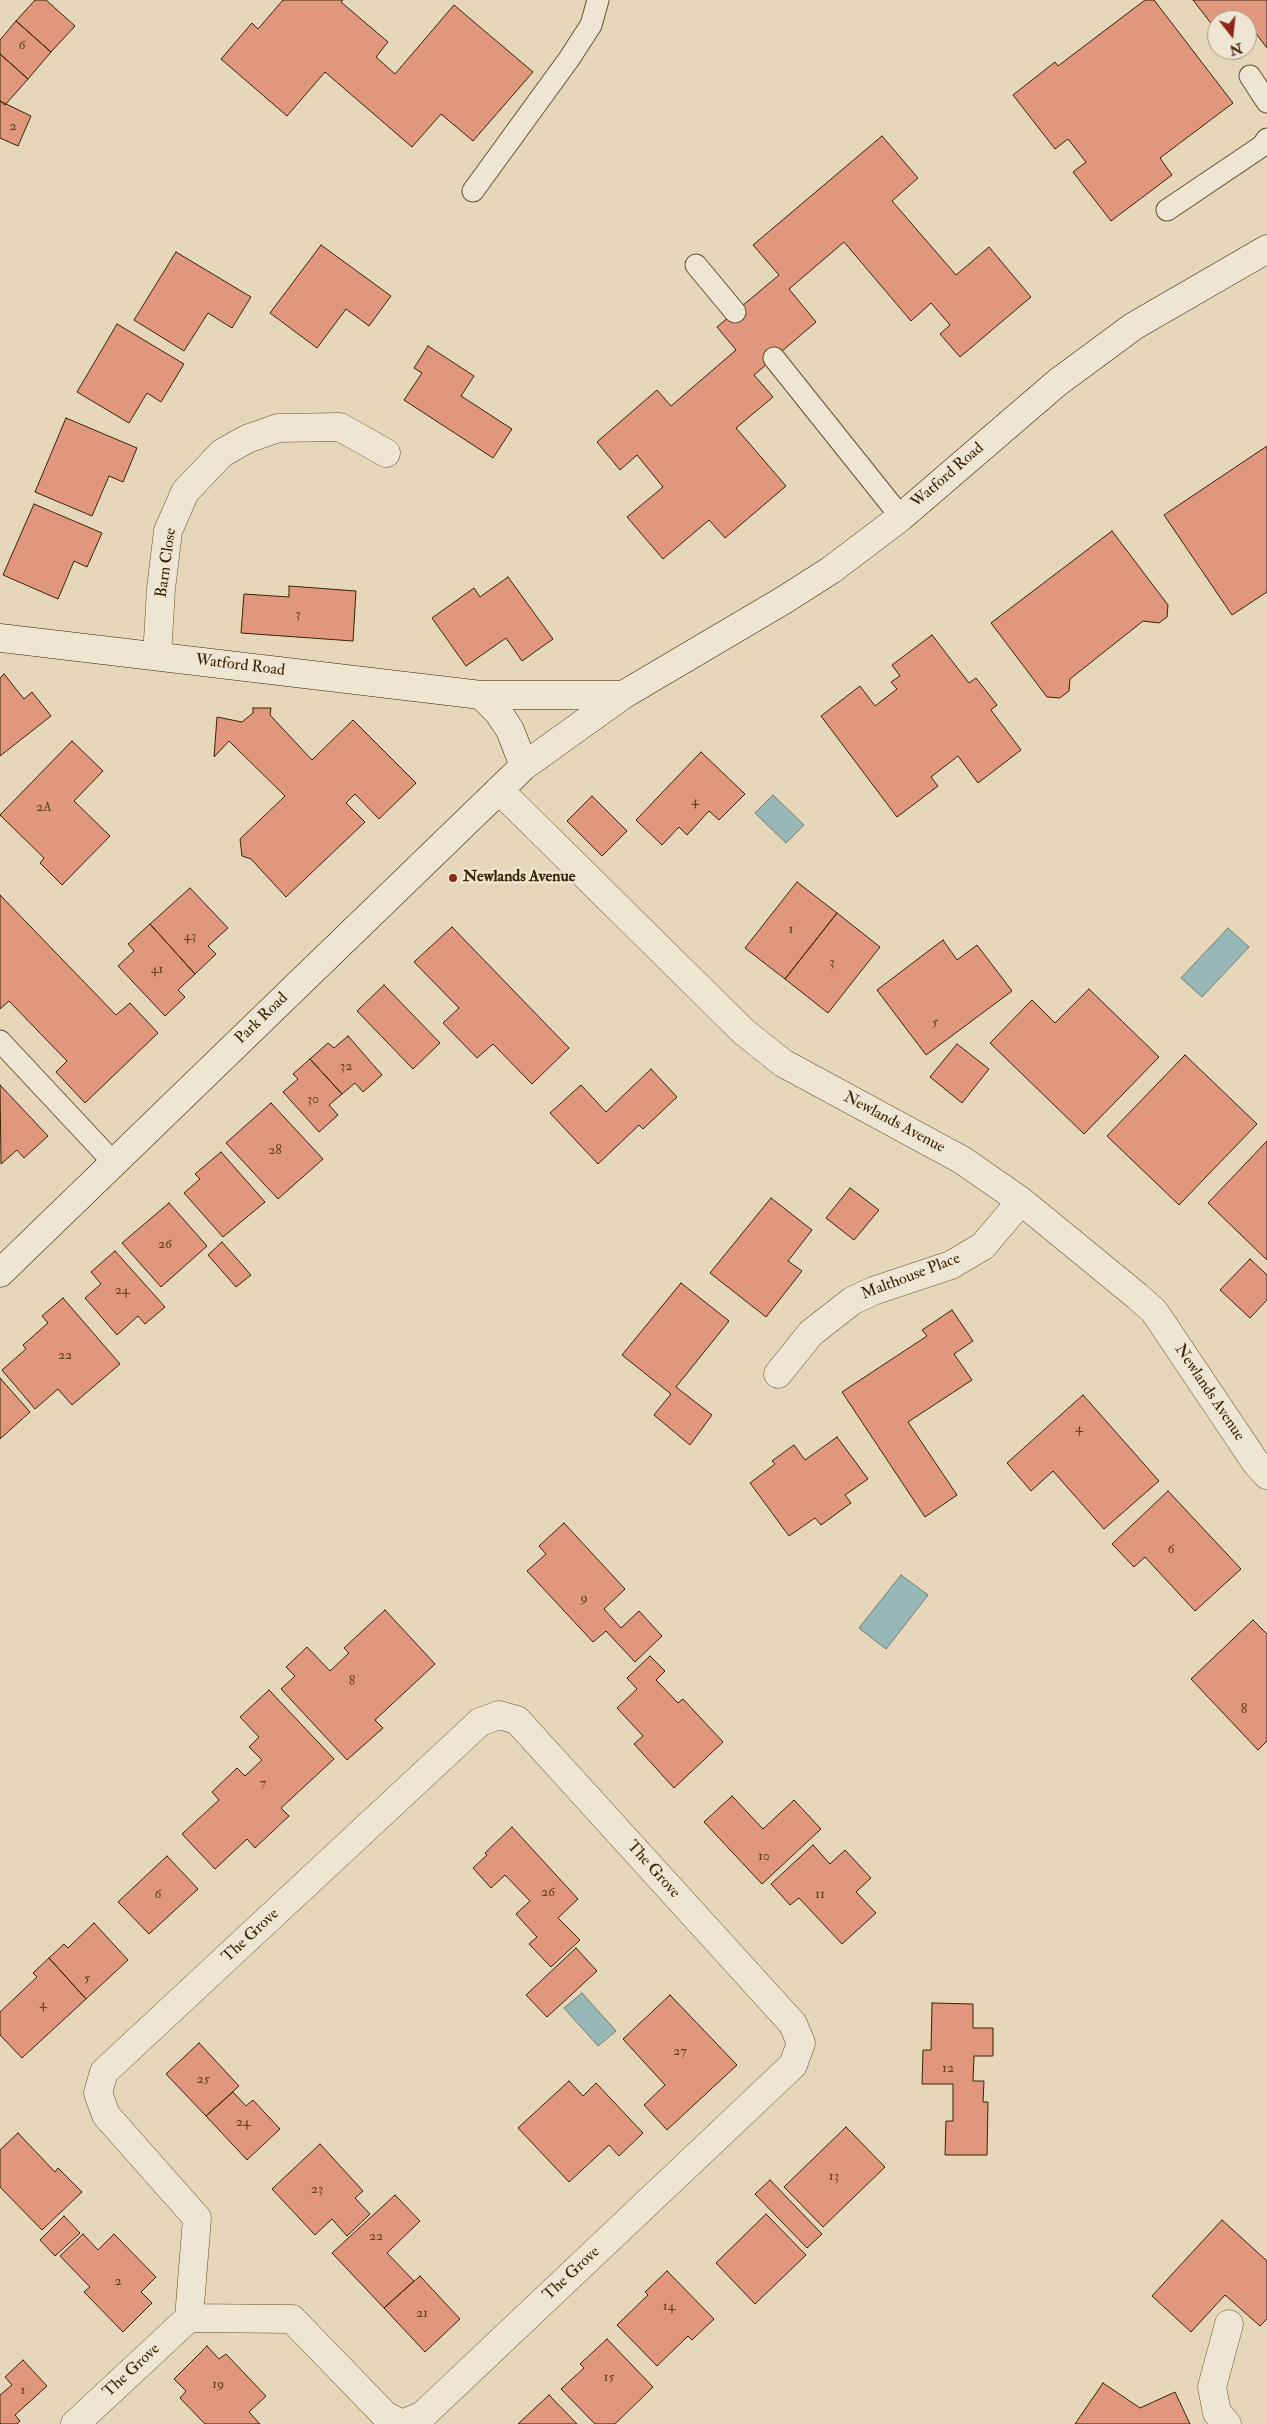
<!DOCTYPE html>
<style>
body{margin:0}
#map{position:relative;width:1267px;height:2424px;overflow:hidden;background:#e6d7bb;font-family:"IM FELL Double Pica",serif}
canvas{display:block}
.north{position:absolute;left:1207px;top:10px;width:50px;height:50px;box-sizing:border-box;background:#efe5d3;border:1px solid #a6977f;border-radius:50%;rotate:164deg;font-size:14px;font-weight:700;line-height:20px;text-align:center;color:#392302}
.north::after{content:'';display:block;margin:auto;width:18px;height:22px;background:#8f2418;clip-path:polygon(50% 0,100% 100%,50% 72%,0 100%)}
</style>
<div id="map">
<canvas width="1267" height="2424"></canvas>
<div class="north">N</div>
</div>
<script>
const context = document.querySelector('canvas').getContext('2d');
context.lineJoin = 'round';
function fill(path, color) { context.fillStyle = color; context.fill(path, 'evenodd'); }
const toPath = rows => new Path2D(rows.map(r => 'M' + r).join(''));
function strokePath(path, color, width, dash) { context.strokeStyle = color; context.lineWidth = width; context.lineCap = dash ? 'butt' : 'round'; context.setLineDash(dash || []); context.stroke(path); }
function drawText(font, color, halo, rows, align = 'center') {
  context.font = font + ' "IM FELL Double Pica",serif'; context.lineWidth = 5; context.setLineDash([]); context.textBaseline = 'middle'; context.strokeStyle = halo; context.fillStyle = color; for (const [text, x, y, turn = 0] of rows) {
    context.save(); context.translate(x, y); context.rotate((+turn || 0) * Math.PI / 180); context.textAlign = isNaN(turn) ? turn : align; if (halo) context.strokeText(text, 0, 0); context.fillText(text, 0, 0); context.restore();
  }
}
const water = toPath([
 [773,795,804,825,786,843,755,813,773,795],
 [1228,928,1249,947,1202,997,1181,978,1228,928],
 [901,1575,928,1595,886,1649,859,1628,901,1575],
 [582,1993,616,2031,598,2046,564,2008,582,1993]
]);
const building = toPath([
 [35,0,46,0,75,26,51,52,16,21,35,0],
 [283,0,343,0,341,2,388,42,376,57,395,74,454,5,533,72,473,141,441,114,412,147,325,72,287,116,221,59,252,23,258,29,283,0],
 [1145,0,1154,0,1233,103,1160,158,1172,175,1111,221,1073,172,1086,162,1068,139,1055,149,1013,95,1055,62,1058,66,1145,0],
 [1193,0,1267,0,1267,48,1251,27,1247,30,1247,20,1217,20,1217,31,1193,0],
 [16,21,51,52,28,79,0,54,0,40,16,21],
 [0,54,28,79,5,105,0,101,0,54],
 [0,101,31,116,18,146,0,138,0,101],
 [882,136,918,178,892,201,956,275,989,247,1031,297,960,357,940,334,950,325,931,303,911,321,844,242,789,289,816,322,754,375,773,397,736,428,786,486,725,538,709,520,663,559,627,517,663,487,637,455,620,470,597,442,657,390,671,406,736,350,717,327,779,275,753,245,882,136],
 [321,245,391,296,369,326,346,309,317,348,270,313,321,245],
 [176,252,251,297,232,328,208,313,184,351,134,320,176,252],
 [117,324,184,364,161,402,147,393,129,423,77,392,117,324],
 [428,346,474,376,461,396,512,429,493,458,404,400,422,373,414,368,428,346],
 [66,418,137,448,123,482,109,476,92,516,35,492,66,418],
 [1267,446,1267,592,1232,615,1164,515,1267,446],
 [34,504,102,533,87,567,74,561,58,599,3,575,34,504],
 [1112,531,1168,605,1167,617,1159,623,1143,621,1070,679,1069,691,1060,698,1047,697,991,623,1112,531],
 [508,577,553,639,522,661,506,638,466,666,432,618,474,588,480,597,508,577],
 [289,586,356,591,353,641,241,633,244,594,289,597,289,586],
 [932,635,969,683,976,678,997,705,991,710,1021,750,978,783,958,756,931,777,938,786,897,817,821,716,860,686,875,706,897,689,891,682,900,676,892,665,932,635],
 [4,674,24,699,32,692,51,716,0,756,0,678,4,674],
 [253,708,271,708,270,715,312,760,353,720,416,783,379,819,355,794,346,803,365,822,286,897,251,859,242,856,240,839,285,796,229,741,214,757,217,717,242,722,253,713,253,708],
 [72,741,103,771,74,801,110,836,62,885,40,863,44,858,0,815,72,741],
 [701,752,745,794,719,820,709,811,687,835,679,827,662,845,636,820,701,752],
 [592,796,627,831,602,856,567,821,592,796],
 [797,882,837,913,785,979,745,948,797,882],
 [190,888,228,928,208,946,216,954,195,974,150,924,190,888],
 [0,895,116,1015,130,1003,158,1033,85,1103,56,1072,67,1061,9,1001,0,1009,0,895],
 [837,913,880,947,828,1013,785,979,837,913],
 [150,924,195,974,178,990,185,997,165,1016,118,966,134,951,128,944,150,924],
 [452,927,569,1048,532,1084,493,1044,477,1058,443,1023,459,1008,414,962,452,927],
 [943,940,957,960,977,945,1012,991,926,1055,877,990,943,940],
 [384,985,440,1043,413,1069,357,1011,384,985],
 [1089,989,1159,1057,1084,1134,990,1043,1032,1000,1055,1023,1089,989],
 [348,1036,382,1075,363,1092,355,1083,342,1094,310,1059,328,1043,334,1048,348,1036],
 [957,1044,989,1069,962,1103,930,1077,957,1044],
 [1185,1055,1257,1124,1179,1205,1107,1136,1185,1055],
 [310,1059,342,1094,329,1105,338,1115,319,1132,283,1092,298,1079,293,1074,310,1059],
 [651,1069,677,1097,643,1129,639,1125,598,1164,550,1113,581,1085,606,1112,651,1069],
 [0,1085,48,1136,24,1158,17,1150,1,1164,0,1085],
 [271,1103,323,1159,278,1199,226,1143,271,1103],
 [1267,1141,1267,1260,1208,1203,1267,1141],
 [221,1152,265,1202,223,1237,184,1193,200,1179,195,1174,221,1152],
 [850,1188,879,1210,854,1240,826,1218,850,1188],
 [771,1198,812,1230,788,1261,802,1271,766,1317,710,1273,771,1198],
 [169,1203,207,1246,161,1287,122,1243,169,1203],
 [222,1242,251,1275,236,1287,208,1255,222,1242],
 [115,1251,165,1307,145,1324,138,1316,117,1335,85,1298,101,1284,91,1272,115,1251],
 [1250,1259,1267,1275,1267,1300,1250,1318,1220,1290,1250,1259],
 [681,1283,729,1321,676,1387,712,1415,690,1445,654,1415,671,1394,622,1355,681,1283],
 [63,1298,120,1364,72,1405,58,1389,35,1409,2,1370,26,1349,23,1345,48,1323,42,1316,63,1298],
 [952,1310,973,1341,954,1354,972,1380,908,1422,957,1495,925,1517,842,1392,927,1336,922,1330,952,1310],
 [0,1378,30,1412,0,1439,0,1378],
 [1083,1395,1159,1481,1104,1529,1053,1471,1031,1491,1007,1463,1083,1395],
 [837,1437,868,1479,845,1495,851,1503,821,1525,815,1518,789,1536,750,1483,775,1464,772,1461,794,1445,805,1460,837,1437],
 [1168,1491,1241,1569,1195,1611,1145,1557,1134,1567,1112,1544,1168,1491],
 [564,1523,625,1589,604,1609,621,1628,639,1611,662,1636,635,1662,606,1631,593,1642,527,1571,546,1554,539,1546,564,1523],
 [385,1610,435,1664,375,1720,383,1728,347,1760,281,1689,295,1676,286,1667,307,1647,330,1671,349,1653,344,1648,385,1610],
 [1253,1620,1267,1634,1267,1741,1258,1750,1191,1679,1253,1620],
 [650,1656,665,1671,656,1680,678,1703,683,1699,723,1742,674,1788,634,1744,643,1736,617,1708,637,1689,627,1678,650,1656],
 [269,1690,334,1759,281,1808,289,1816,255,1848,247,1839,215,1869,182,1834,219,1800,212,1792,237,1768,245,1776,262,1760,249,1747,259,1737,240,1717,269,1690],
 [732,1796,763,1829,794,1800,821,1829,762,1884,704,1822,732,1796],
 [512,1827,578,1899,558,1918,580,1940,551,1967,529,1944,537,1937,516,1914,530,1901,505,1875,491,1888,473,1868,487,1855,485,1853,512,1827],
 [813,1845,830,1864,845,1850,871,1878,856,1892,876,1913,842,1944,799,1898,790,1905,771,1884,813,1845],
 [167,1856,198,1889,149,1934,118,1902,167,1856],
 [94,1923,128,1960,86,1999,49,1958,64,1944,68,1948,94,1923],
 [576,1948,597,1971,547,2017,526,1995,576,1948],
 [49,1958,86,1999,22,2058,0,2035,0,2012,37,1977,33,1973,49,1958],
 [670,1995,737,2065,667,2130,644,2105,665,2085,623,2039,670,1995],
 [932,2003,973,2004,973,2028,993,2028,993,2056,974,2056,973,2081,984,2081,983,2102,988,2102,987,2155,945,2155,946,2121,953,2121,953,2084,922,2084,923,2050,931,2050,932,2003],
 [199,2043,239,2086,206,2116,166,2074,199,2043],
 [569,2081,583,2096,596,2083,643,2133,619,2156,609,2145,569,2182,518,2128,569,2081],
 [233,2092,246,2106,253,2100,280,2129,247,2160,206,2116,233,2092],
 [846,2127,885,2167,823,2227,784,2187,846,2127],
 [18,2133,55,2172,58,2168,82,2192,42,2230,0,2187,0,2150,18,2133],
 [320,2144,363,2191,355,2198,370,2214,347,2236,332,2219,315,2235,272,2189,320,2144],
 [770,2180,822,2234,807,2248,755,2194,770,2180],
 [395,2195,420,2221,387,2253,414,2281,384,2308,332,2253,395,2195],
 [766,2214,806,2255,755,2304,716,2263,766,2214],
 [64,2216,80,2233,55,2256,40,2240,64,2216],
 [1222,2220,1267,2261,1267,2319,1260,2326,1225,2295,1191,2332,1152,2296,1222,2220],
 [83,2234,98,2250,114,2234,156,2277,141,2292,152,2303,123,2332,84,2292,90,2287,60,2256,83,2234],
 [667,2271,714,2319,692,2340,688,2336,657,2366,617,2325,648,2295,645,2292,667,2271],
 [420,2276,460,2319,425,2352,384,2308,420,2276],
 [607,2339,653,2387,615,2424,595,2424,561,2389,584,2368,580,2364,607,2339],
 [207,2346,219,2359,226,2354,266,2396,249,2412,260,2424,205,2424,180,2398,186,2391,174,2379,207,2346],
 [23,2360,47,2386,15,2415,20,2421,17,2424,0,2424,0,2395,12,2385,5,2377,23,2360],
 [1103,2383,1140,2408,1175,2392,1190,2424,1075,2424,1103,2383],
 [549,2395,577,2424,518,2424,549,2395]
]);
const lane = toPath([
 [1250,76,1267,102],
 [473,191,569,59,591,25,598,0],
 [1167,210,1262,146,1267,139],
 [696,265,735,312],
 [774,358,901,517],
 [0,1041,114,1163]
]);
const street = toPath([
 [157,656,161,589,168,531,185,492,222,453,247,439,278,428,340,427,386,453],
 [499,790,744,1032,783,1063,962,1160,1021,1201,1137,1296,1154,1311,1256,1463,1267,1475],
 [778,1374,811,1333,852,1301,873,1291,951,1265,983,1246,1021,1201],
 [75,2424,189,2318,197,2218,106,2115,98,2093,104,2072,480,1722,499,1715,517,1720,793,2024,801,2043,793,2065,423,2415,402,2424,385,2415,292,2319,189,2318],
 [1227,2424,1217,2413,1212,2387,1229,2324]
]);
const secondary = toPath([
 [0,638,481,695,623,695],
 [481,695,498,712,510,730,524,766],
 [0,1273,524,766,623,695,784,600,831,570,901,517,1058,382,1134,326,1267,249]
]);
const markers = [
 [453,878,5,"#8f2418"]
];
const numberNames = [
 ["6",22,46],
 ["2",13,127],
 ["3",298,615],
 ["4",695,802],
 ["2A",44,808],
 ["1",791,930],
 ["43",190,937],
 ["3",832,963],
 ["41",157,970],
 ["5",935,1023],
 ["32",346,1067],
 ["30",313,1100],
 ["28",275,1151],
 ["26",165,1245],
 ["24",122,1291],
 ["22",65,1356],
 ["4",1079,1429],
 ["6",1171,1550],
 ["9",584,1599],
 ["8",352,1682],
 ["8",1244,1710],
 ["7",263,1784],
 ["10",764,1857],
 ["26",548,1893],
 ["6",158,1895],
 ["11",820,1895],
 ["5",87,1979],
 ["4",43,2005],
 ["27",680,2052],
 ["12",948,2069],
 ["25",203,2080],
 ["24",243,2123],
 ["13",834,2177],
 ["23",317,2190],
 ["22",376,2237],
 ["2",118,2282],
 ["14",669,2307],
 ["21",422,2314],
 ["15",609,2378],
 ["19",218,2385],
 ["1",23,2391]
];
const streetNames = [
 ["Watford Road",948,476,-41],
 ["Barn Close",167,563,-82],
 ["Watford Road",240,666,7],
 ["Park Road",262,1019,-44],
 ["Newlands Avenue",894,1123,28],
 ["Malthouse Place",911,1277,-21],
 ["Newlands Avenue",1209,1393,56],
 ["The Grove",653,1870,48],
 ["The Grove",251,1936,-43],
 ["The Grove",572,2274,-43],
 ["The Grove",132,2371,-43]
];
const poiNames = [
 ["Newlands Avenue",463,878]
];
fill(water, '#97b8b7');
strokePath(water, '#717c6f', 1);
fill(building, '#e0977d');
strokePath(building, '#392302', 1);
strokePath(lane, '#645030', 23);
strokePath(street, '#645030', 29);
strokePath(secondary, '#392302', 29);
strokePath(lane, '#efe5d3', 21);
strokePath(street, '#efe5d3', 28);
strokePath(secondary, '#efe5d3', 28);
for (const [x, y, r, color] of markers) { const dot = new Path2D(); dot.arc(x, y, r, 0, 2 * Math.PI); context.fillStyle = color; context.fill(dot); strokePath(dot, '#efe5d3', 2); }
drawText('14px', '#634021', null, numberNames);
drawText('16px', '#392302', '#efe5d3', streetNames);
drawText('bold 16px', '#392302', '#efe5d3', poiNames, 'left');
</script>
